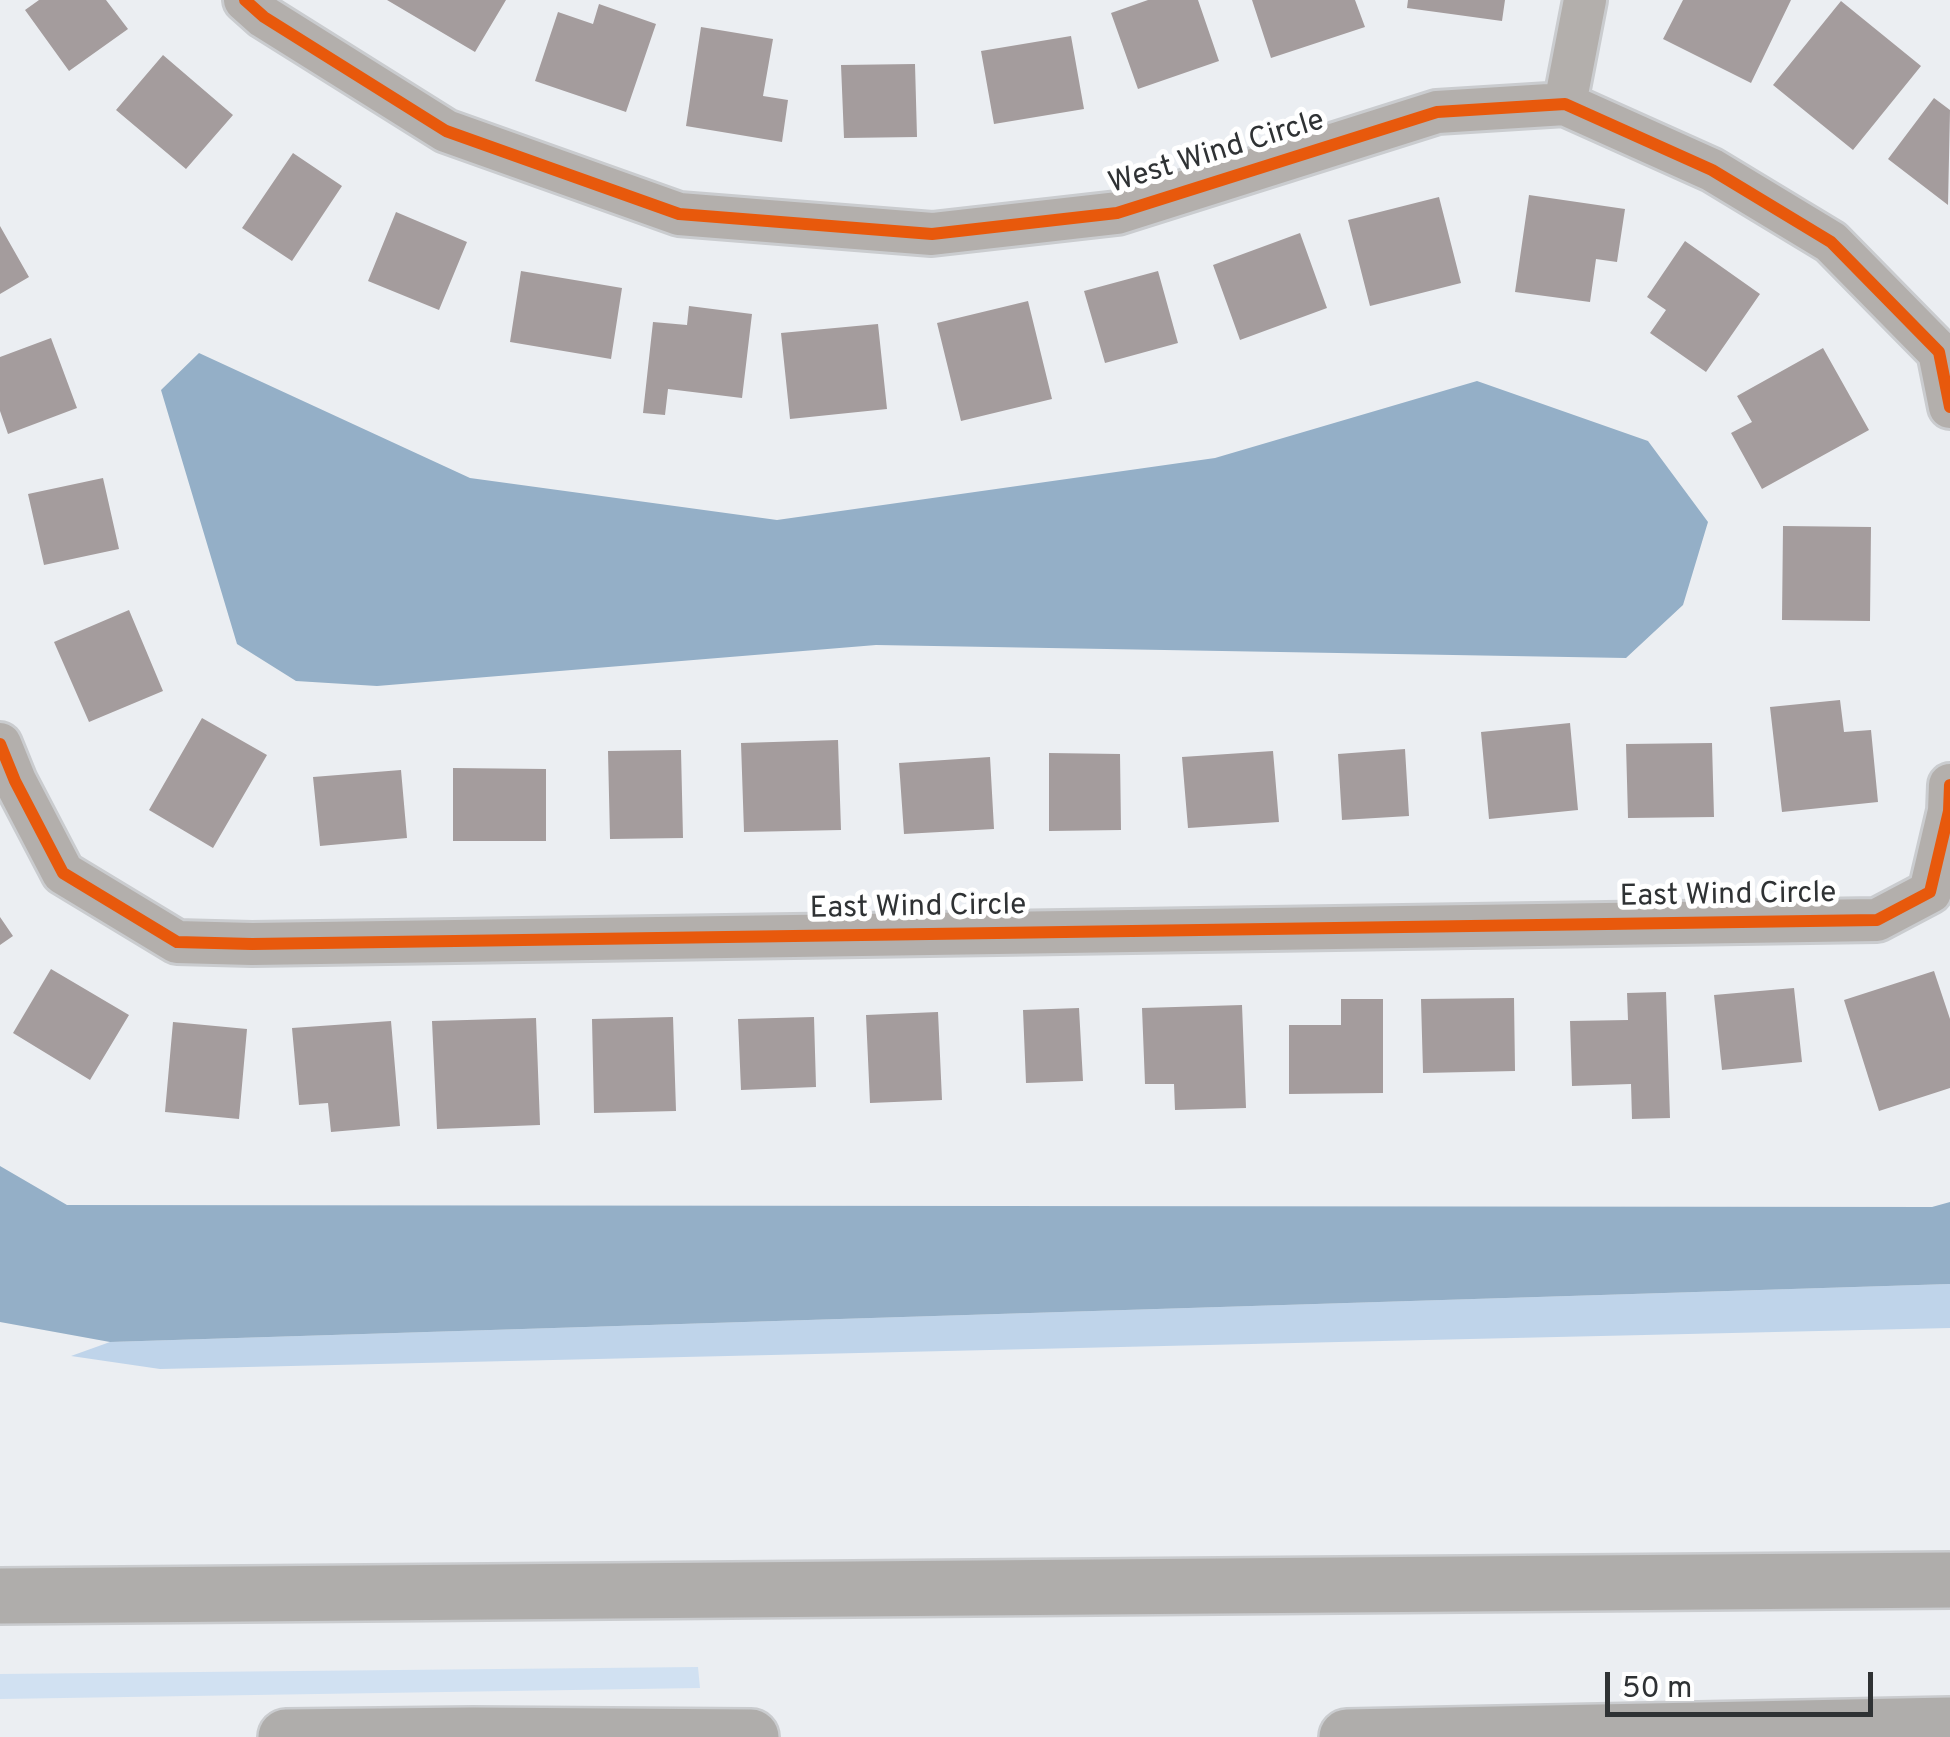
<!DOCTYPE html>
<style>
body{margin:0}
#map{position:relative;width:1950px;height:1737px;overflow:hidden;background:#ebeef2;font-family:Overpass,sans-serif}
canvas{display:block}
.scale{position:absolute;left:1605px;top:1672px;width:268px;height:45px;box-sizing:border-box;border:5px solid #2f3234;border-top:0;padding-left:12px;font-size:30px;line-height:35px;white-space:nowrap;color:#2f3234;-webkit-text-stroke:8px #fff;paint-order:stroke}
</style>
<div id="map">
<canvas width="1950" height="1737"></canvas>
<div class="scale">50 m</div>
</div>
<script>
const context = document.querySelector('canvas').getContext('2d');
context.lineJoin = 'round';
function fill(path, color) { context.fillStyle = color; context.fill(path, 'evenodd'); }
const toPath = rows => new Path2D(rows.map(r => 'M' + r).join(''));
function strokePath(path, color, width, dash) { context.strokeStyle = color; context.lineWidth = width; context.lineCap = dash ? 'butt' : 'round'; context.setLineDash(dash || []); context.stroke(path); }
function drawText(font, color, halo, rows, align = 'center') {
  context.font = font + ' Overpass,sans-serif'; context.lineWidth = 10; context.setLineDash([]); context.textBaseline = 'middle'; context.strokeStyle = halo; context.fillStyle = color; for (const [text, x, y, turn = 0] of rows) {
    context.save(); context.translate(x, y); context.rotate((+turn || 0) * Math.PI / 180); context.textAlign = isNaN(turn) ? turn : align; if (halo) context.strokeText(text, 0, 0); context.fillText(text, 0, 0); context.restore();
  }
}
const green = toPath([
 [698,1667,700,1688,0,1699,0,1674]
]);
const forest = toPath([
 [1950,1284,1950,1328,160,1369,71,1356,110,1342]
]);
const water = toPath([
 [199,353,470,478,777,520,1215,458,1477,381,1648,441,1708,522,1683,605,1626,658,876,645,377,686,296,681,237,644,161,390],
 [0,1166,67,1205,1932,1207,1950,1202,1950,1284,110,1342,0,1322]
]);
const building = toPath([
 [39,0,106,0,128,29,69,71,25,10],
 [387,0,506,0,475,52],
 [1148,0,1198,0,1219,61,1138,89,1111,13],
 [1252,0,1355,0,1365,27,1271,58],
 [1408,0,1505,0,1502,21,1407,8],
 [1683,0,1791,0,1751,83,1663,39],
 [1841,1,1921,66,1853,150,1773,85],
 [599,4,656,24,626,112,535,81,558,12,593,24],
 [701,27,773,39,763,96,788,100,782,142,686,126],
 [1071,36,1084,109,994,124,981,51],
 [163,55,233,115,186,169,116,110],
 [915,64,917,137,844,138,841,65],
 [1934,98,1950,110,1948,205,1888,159],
 [293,153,342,186,292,261,242,228],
 [1529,195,1625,209,1617,262,1596,259,1590,302,1515,292],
 [1439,197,1461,283,1370,306,1348,220],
 [396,212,467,242,439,310,368,281],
 [0,226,29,277,0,294],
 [1300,233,1327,308,1240,340,1213,265],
 [1685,241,1760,294,1706,372,1650,333,1666,310,1647,297],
 [521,271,622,288,611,359,510,342],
 [1158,271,1178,343,1105,363,1084,291],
 [1028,301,1052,399,961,421,937,323],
 [689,306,752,314,742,398,668,389,665,415,643,413,653,322,687,325],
 [878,324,887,409,790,419,781,333],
 [51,338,77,408,8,434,0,411,0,357],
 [1823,348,1869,430,1762,489,1731,433,1752,422,1737,396],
 [103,478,119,549,44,565,28,494],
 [1783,526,1871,527,1870,621,1782,620],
 [129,610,163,691,89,722,54,642],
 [1840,700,1844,732,1871,730,1878,802,1782,812,1770,707],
 [202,718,267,755,213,848,149,810],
 [1570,723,1578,810,1489,819,1481,732],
 [838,740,841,830,744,832,741,743],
 [1712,743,1714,817,1628,818,1626,744],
 [1405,749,1409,816,1342,820,1338,754],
 [681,750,683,838,610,839,608,751],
 [1273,751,1279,822,1188,828,1182,757],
 [1049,753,1120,754,1121,830,1049,831],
 [990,757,994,829,904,834,899,763],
 [453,768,546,769,546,841,453,841],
 [401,770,407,838,320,846,313,777],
 [0,917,13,936,0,945],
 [51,969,129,1015,90,1080,13,1033],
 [1934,971,1950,1019,1950,1088,1879,1111,1844,1000],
 [1794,988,1802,1062,1722,1070,1714,995],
 [1666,992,1670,1118,1632,1119,1631,1084,1572,1086,1570,1021,1628,1020,1627,993],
 [1514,998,1515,1071,1423,1073,1421,999],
 [1341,999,1383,999,1383,1093,1289,1094,1289,1025,1341,1025],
 [1242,1005,1246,1108,1175,1110,1174,1084,1145,1084,1142,1008],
 [1079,1008,1083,1081,1026,1083,1023,1010],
 [938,1012,942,1100,870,1103,866,1015],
 [673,1017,676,1111,594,1113,592,1019],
 [814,1017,816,1087,741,1090,738,1019],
 [536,1018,540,1125,437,1129,432,1021],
 [391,1021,400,1126,331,1132,328,1103,299,1105,292,1028],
 [173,1022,247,1029,239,1119,165,1112]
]);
const street = toPath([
 [245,0,264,17,446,131,679,214,932,234,1117,213,1437,112,1565,104,1712,170,1831,242,1939,352,1950,407],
 [1565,104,1585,0],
 [0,744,15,781,63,873,177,942,252,944,1877,920,1930,892,1949,811,1950,785]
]);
const highway = toPath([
 [0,1596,1950,1580],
 [286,1737,473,1735,751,1737],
 [1347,1737,1950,1725]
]);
const cycleway = toPath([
 [245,0,264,17,446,131,679,214,932,234,1117,213,1437,112,1565,104,1712,170,1831,242,1939,352,1950,407],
 [0,744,15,781,63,873,177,942,252,944,1877,920,1930,892,1949,811,1950,785]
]);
const streetNames = [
 ["West Wind Circle",1217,154,-17],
 ["East Wind Circle",1728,897,-1],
 ["East Wind Circle",918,909,-1]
];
fill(green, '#d1e1f2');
fill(forest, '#bfd4ea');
fill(water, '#94afc7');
fill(building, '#a49c9d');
strokePath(street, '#cacccf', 48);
strokePath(highway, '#cacccf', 60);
strokePath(street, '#b3afac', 42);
strokePath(highway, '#afadab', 55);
strokePath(cycleway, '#e8590c', 12);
drawText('30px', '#2f3234', '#fff', streetNames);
</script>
